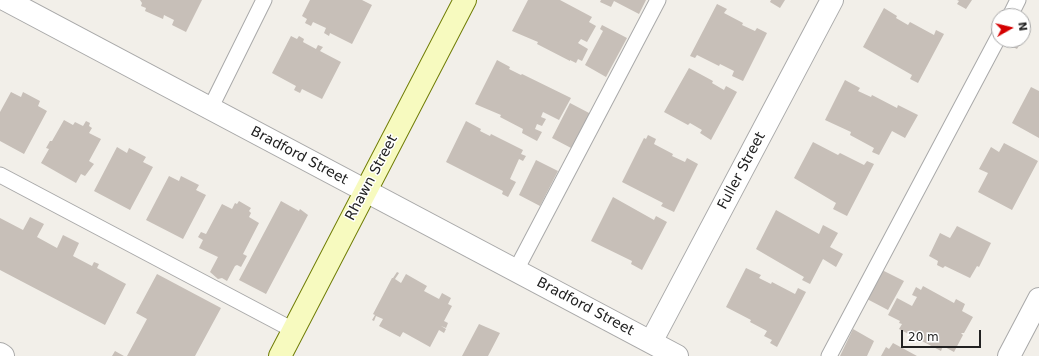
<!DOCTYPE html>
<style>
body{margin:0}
#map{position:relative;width:1039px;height:356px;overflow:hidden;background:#f2efe9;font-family:"DejaVu Sans",sans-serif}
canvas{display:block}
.north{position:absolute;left:991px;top:8px;width:40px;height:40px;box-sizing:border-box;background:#fff;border:1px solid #a7a7a7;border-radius:50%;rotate:82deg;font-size:11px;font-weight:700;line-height:16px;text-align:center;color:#222}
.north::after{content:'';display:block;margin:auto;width:14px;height:18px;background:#d40000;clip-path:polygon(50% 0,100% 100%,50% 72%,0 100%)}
.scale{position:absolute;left:901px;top:330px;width:80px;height:18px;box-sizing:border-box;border:2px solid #222;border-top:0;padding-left:5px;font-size:12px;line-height:14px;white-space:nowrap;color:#222;-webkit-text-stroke:3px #fff;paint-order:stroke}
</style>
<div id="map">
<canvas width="1039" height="356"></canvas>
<div class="north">N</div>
<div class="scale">20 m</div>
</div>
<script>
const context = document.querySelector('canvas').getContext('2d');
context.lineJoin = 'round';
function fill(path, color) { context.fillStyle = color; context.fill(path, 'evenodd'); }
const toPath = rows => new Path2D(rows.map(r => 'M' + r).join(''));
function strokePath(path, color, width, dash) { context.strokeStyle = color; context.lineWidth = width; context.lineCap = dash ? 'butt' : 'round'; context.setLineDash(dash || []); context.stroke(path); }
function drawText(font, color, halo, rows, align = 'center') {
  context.font = font + ' "DejaVu Sans",sans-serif'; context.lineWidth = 3; context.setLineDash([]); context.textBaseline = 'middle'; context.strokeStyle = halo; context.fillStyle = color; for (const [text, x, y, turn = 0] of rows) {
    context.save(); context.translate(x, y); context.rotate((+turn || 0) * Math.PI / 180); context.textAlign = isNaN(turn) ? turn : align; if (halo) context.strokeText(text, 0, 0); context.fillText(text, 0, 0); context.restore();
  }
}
const building = toPath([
 [140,0,202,0,186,32,172,25,174,20,164,15,163,19,145,11,146,8,141,6,142,3],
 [310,0,362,0,372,5,352,44,330,33,329,36,324,33,326,28,313,22,311,26,305,23,307,19,302,16],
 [528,0,560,0,592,17,589,22,596,26,587,42,581,39,578,43,588,49,582,61,578,59,576,63,570,60,570,61,537,44,538,42,512,31],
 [601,0,646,0,639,14,614,1,611,7,600,2],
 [771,0,785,0,780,8,770,2],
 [957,0,972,0,966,9,957,4,959,1],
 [717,4,727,9,724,13,743,23,742,25,755,31,757,28,767,33,743,81,732,76,734,71,720,64,719,66,697,55,695,58,690,56],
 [884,8,897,16,896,18,908,25,910,22,934,35,936,30,944,34,918,83,910,79,912,75,863,47],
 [602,25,627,38,606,77,585,65,603,31,600,29],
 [291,36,297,39,299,36,304,39,303,42,316,49,318,45,323,47,320,51,341,62,322,99,302,89,300,93,294,90,296,86,272,73],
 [1009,40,1022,40,1017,49,1007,44],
 [497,60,510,67,509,69,521,75,522,74,571,98,559,120,543,112,541,117,546,119,542,126,537,124,535,129,542,132,537,141,522,133,523,129,500,117,501,115,475,104],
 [689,68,713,81,712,83,724,90,726,86,737,92,711,140,700,133,702,130,690,123,688,125,664,112],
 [845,80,860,88,858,91,871,97,872,95,897,108,898,105,918,115,905,138,892,131,879,155,872,152,874,148,850,135,851,132,825,120],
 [1031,87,1039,91,1039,138,1012,123],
 [11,92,21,97,23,92,40,101,38,106,47,111,24,154,0,141,0,112],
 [570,103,591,114,573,149,552,138],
 [64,120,73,125,75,122,83,126,86,121,90,123,89,126,92,128,89,133,101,139,89,161,94,164,85,176,81,174,76,183,41,163,49,149,46,148,50,141,52,141],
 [466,121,481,129,480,131,490,136,491,134,523,150,521,154,526,156,523,161,519,159,510,179,516,182,508,197,502,194,503,191,446,162],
 [648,135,656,139,654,144,673,154,672,156,685,162,687,158,698,164,674,212,661,206,663,203,622,182,644,138,646,139],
 [813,142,838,155,840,153,864,165,867,161,874,164,847,216,833,209,836,203,794,178],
 [1004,143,1038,161,1012,210,978,192,988,173,979,169,991,147,999,152],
 [117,147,127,153,129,148,146,157,143,162,153,167,130,210,94,191],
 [536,160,558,171,540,206,519,195],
 [169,176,179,181,181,176,199,185,196,190,206,195,183,239,146,220],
 [613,197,654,220,656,216,667,222,642,270,631,264,632,261,591,241],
 [239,201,251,208,249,211,251,213,249,217,259,223,243,254,247,256,241,267,237,265,235,266,227,281,222,278,218,279,210,272,218,257,199,248,203,240,198,237,201,232,206,234,222,204,232,209,235,203,237,204],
 [281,201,299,211,300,209,308,215,266,294,239,280],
 [776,210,819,234,823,225,838,233,830,247,843,254,836,267,823,259,810,284,802,280,804,277,756,249],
 [30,217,44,224,37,237,57,248,63,235,79,243,73,256,92,266,94,262,99,264,97,268,126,284,105,325,0,270,0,218,23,230],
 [957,226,991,243,979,267,977,266,970,278,945,266,943,268,937,265,938,261,929,256,940,233,950,238],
 [746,268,761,275,759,278,771,284,772,282,795,294,798,288,806,292,777,347,770,343,772,340,764,336,767,331,750,322,751,320,726,307],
 [882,270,904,281,888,310,867,299],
 [397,272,399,273,395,279,401,283,406,274,427,286,424,291,439,299,442,293,451,298,448,304,452,306,444,321,448,323,446,328,441,326,446,329,444,333,439,330,430,347,403,332,400,337,379,326,383,319,376,316,374,321,372,320,375,315,373,314,392,278,393,278],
 [157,274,221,308,195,356,127,356,147,319,136,313],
 [923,286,954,303,956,299,965,304,962,311,973,317,964,333,961,333,963,335,954,352,943,346,941,351,899,329,902,324,899,323,900,321,888,315,897,298,912,306,917,297,912,295,916,287,921,290],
 [479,324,500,333,488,356,462,356],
 [853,329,874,341,867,356,840,356],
 [893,343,917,356,881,356,886,347,889,349],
 [115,351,124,356,112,356]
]);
const lane = toPath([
 [1010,16,1018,0],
 [210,109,264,0],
 [0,175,293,330],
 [516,270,658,0],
 [829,356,999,36]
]);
const street = toPath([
 [6,0,677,356],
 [651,342,832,0],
 [0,354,3,356],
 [1009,356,1039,299]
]);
const secondary = toPath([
 [280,356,465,0]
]);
const streetNames = [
 ["Bradford Street",299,156,28],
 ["Fuller Street",742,171,-62],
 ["Rhawn Street",372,178,-62],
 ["Bradford Street",585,307,28]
];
fill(building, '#c7bfb8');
strokePath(lane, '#a9a9a9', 17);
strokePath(street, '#a9a9a9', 24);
strokePath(secondary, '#707d05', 24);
strokePath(lane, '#fff', 15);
strokePath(street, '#fff', 22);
strokePath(secondary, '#f7fabf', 22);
drawText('14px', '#222', '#fff', streetNames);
</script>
